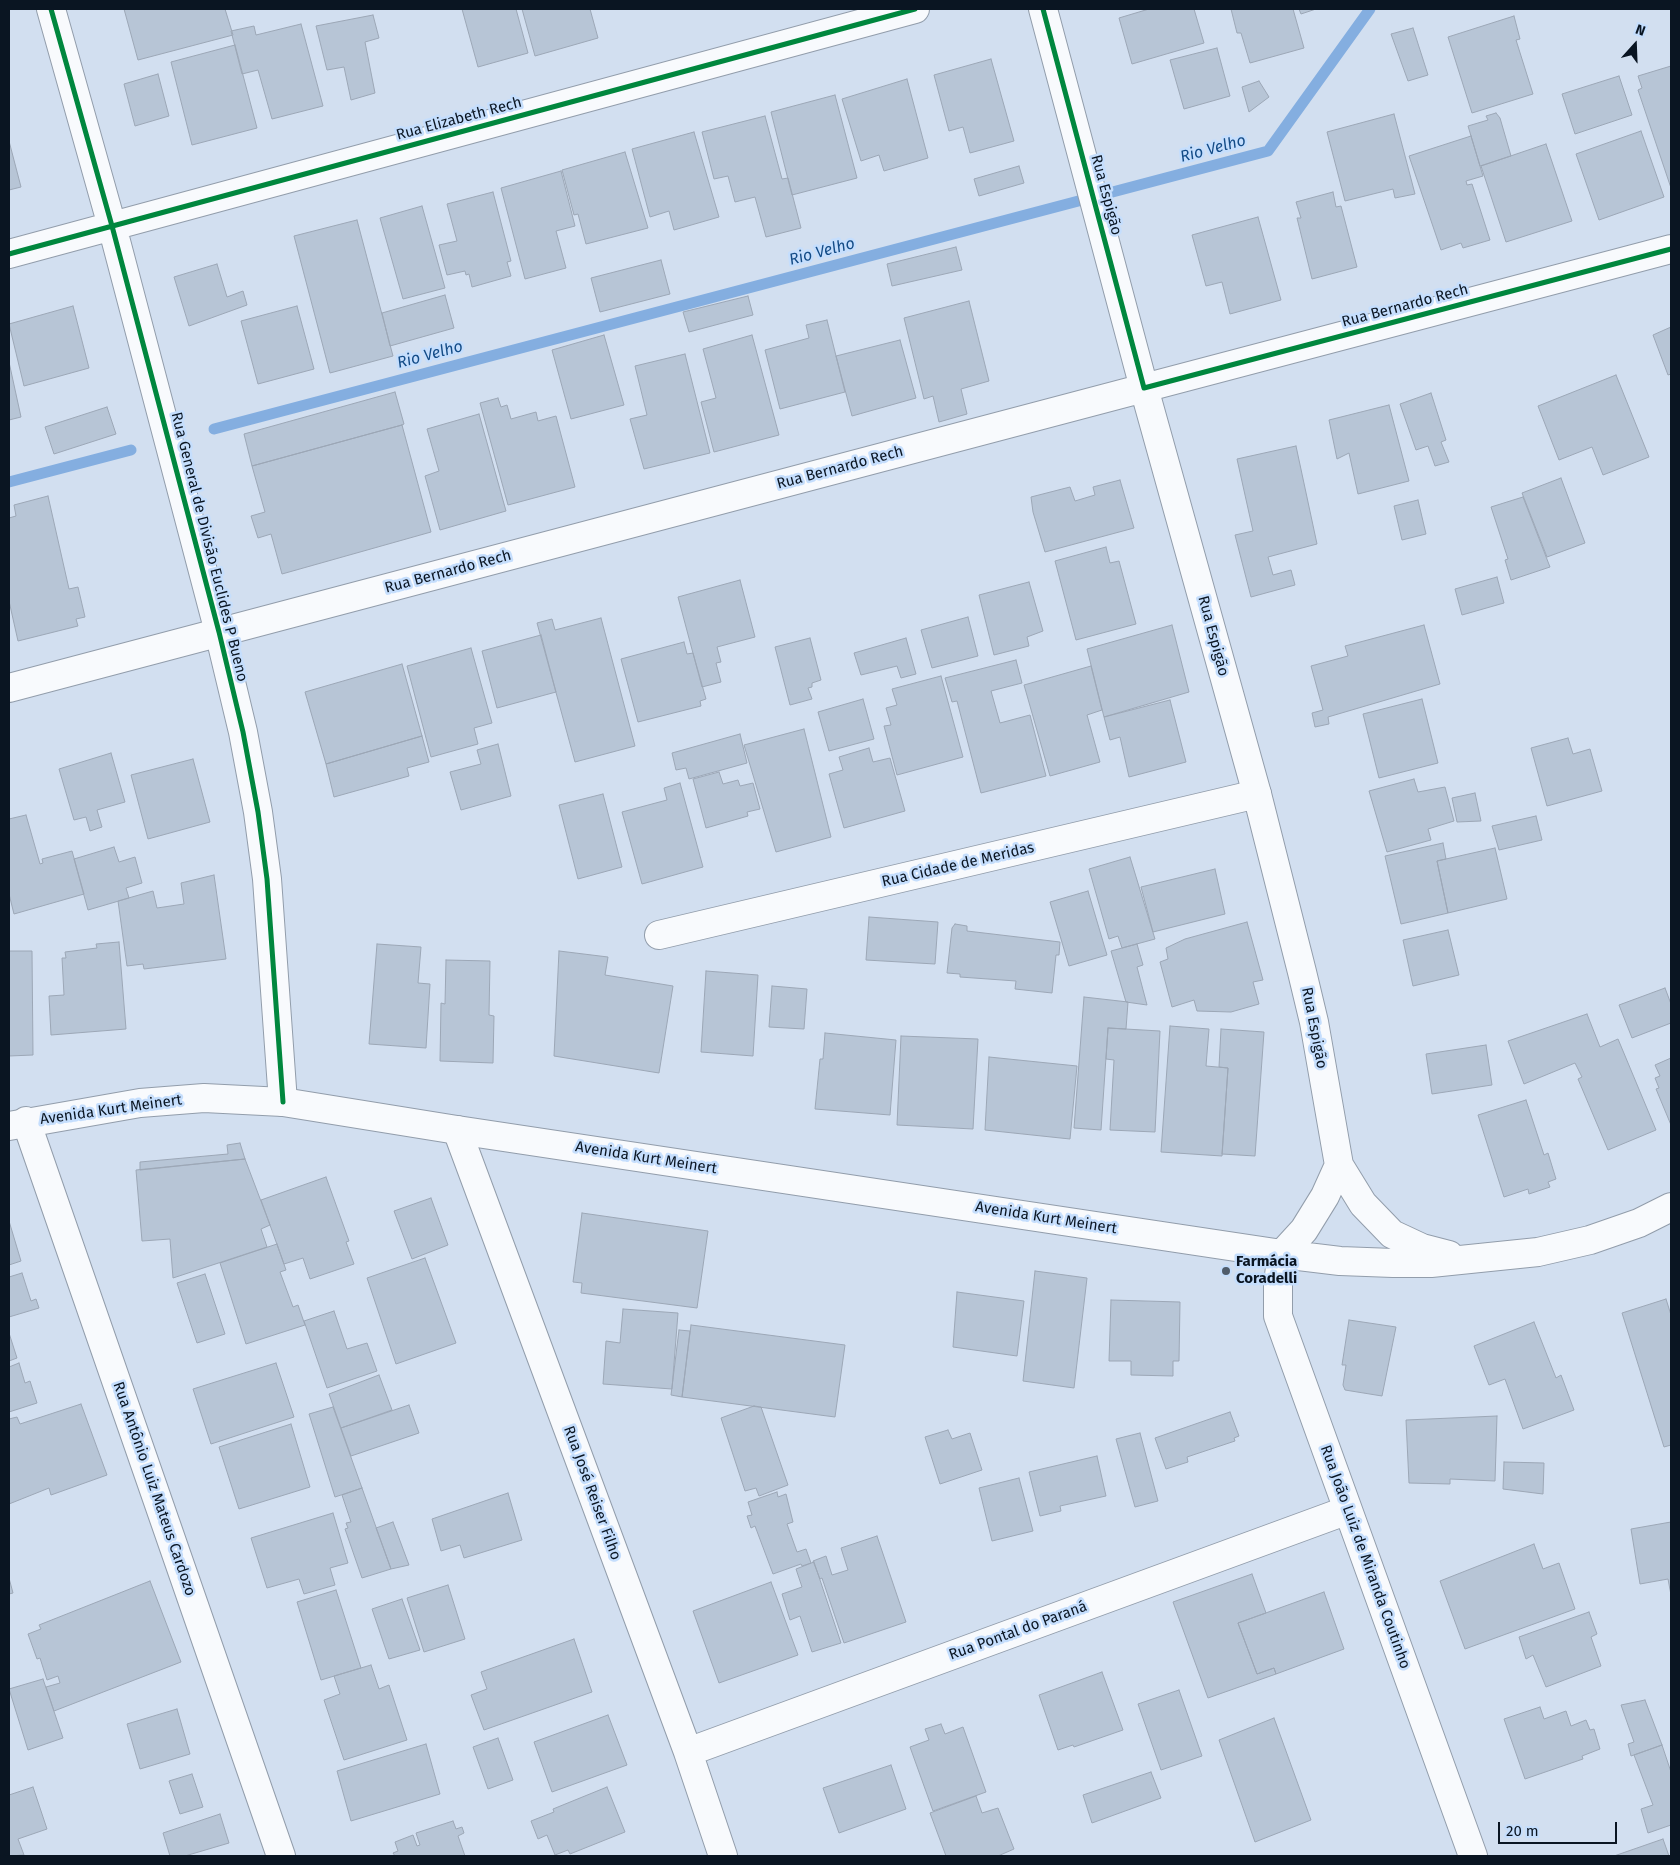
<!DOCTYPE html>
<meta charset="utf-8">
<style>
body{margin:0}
#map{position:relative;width:1680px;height:1865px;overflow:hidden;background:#d2dff0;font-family:"Fira Sans",sans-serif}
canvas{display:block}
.frame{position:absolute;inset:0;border:10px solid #0a1522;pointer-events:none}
.north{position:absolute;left:1610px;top:20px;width:50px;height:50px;-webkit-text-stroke:4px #c5defd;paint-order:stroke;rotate:20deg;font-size:14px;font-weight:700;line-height:20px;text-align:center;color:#0a1522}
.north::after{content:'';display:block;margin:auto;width:18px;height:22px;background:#0a1522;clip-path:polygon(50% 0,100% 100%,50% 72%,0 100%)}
.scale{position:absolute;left:1498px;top:1822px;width:119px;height:22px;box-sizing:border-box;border:2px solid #0a1522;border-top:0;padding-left:6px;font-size:15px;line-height:18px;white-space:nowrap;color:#0a1522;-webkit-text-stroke:4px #c5defd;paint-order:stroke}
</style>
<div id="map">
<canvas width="1680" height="1865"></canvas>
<div class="frame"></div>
<div class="north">N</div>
<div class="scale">20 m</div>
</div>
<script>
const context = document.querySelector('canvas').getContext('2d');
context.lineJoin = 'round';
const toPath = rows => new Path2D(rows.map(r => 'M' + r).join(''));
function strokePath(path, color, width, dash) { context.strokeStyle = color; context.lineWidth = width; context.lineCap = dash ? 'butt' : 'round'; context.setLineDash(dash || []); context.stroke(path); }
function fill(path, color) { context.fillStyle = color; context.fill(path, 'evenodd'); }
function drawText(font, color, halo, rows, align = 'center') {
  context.font = font + ' "Fira Sans",sans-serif'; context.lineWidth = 5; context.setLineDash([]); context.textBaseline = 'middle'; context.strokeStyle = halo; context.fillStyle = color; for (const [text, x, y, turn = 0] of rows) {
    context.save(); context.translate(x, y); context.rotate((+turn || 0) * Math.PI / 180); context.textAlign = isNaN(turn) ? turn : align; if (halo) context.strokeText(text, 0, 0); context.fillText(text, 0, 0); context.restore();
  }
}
const stream = toPath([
 [214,429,1268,151,1370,9],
 [9,482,131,450]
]);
const building = toPath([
 [124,9,225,9,233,35,138,60,124,9],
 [462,9,516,9,528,53,478,67,462,9],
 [522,9,590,9,598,38,535,56,522,9],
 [1149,9,1194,9,1204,43,1132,64,1119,18,1149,9],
 [1231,9,1293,9,1304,48,1250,63,1241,33,1237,33,1231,9],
 [1299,9,1316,9,1301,14,1299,9],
 [373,15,379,38,365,42,375,93,351,100,344,67,327,70,316,26,373,15],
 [1514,16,1520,39,1516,40,1533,94,1472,113,1448,37,1514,16],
 [301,24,323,106,272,119,258,70,242,74,231,31,254,26,256,35,301,24],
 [1413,28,1428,75,1408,81,1391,34,1413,28],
 [235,45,257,128,192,145,171,62,235,45],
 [1217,48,1230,96,1184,109,1170,60,1217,48],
 [991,59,1014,141,970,153,963,127,949,131,934,75,991,59],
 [1671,66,1671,188,1638,90,1642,88,1638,76,1671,66],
 [158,74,169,116,135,126,124,84,158,74],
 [1619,76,1632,115,1575,134,1562,94,1619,76],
 [907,79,928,158,884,171,879,155,861,161,842,99,907,79],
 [1259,81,1269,97,1249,112,1242,87,1259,81],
 [835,95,857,178,792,195,771,112,835,95],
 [1496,113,1500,118,1511,156,1480,166,1468,126,1488,120,1486,116,1496,113],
 [1394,114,1415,194,1395,198,1393,189,1345,201,1327,132,1394,114],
 [765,116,782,179,788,178,801,228,766,237,755,197,735,202,728,176,714,179,702,132,765,116],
 [1641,131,1664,197,1599,220,1576,154,1641,131],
 [694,132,719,217,674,230,669,211,650,217,632,149,694,132],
 [1471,136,1483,176,1466,181,1467,185,1472,184,1490,240,1463,248,1461,243,1441,250,1409,156,1471,136],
 [9,141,21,187,9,190,9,141],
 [1546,144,1572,221,1506,242,1481,166,1546,144],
 [625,152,648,228,586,244,578,214,574,215,562,170,625,152],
 [1019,166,1024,183,979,196,974,179,1019,166],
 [561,171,575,226,556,231,566,268,525,279,501,188,561,171],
 [493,192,511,261,507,262,511,276,472,287,469,274,466,275,465,271,447,275,439,245,457,241,447,204,493,192],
 [1333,192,1336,207,1341,206,1357,267,1312,279,1297,218,1301,218,1296,202,1333,192],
 [422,206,445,288,403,299,380,218,422,206],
 [1258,217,1281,300,1230,314,1222,282,1206,286,1192,235,1258,217],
 [357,220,393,356,330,373,294,236,357,220],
 [956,247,962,270,892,286,887,264,956,247],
 [661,260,670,294,600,312,591,278,661,260],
 [217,264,227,297,243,291,247,305,189,326,174,277,217,264],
 [445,295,454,328,390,346,382,313,445,295],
 [748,296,753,315,689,332,683,312,748,296],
 [969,301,989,381,961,389,967,414,939,422,933,396,924,399,904,318,969,301],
 [73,306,89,368,24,386,9,324,73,306],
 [297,306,314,369,258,384,241,321,297,306],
 [827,320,845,392,780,409,765,350,809,338,806,325,827,320],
 [1671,327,1671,374,1668,375,1653,335,1671,327],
 [604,335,624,405,571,419,552,350,604,335],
 [752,335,779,435,714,452,701,402,716,398,703,349,752,335],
 [900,340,916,398,852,416,836,356,900,340],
 [685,354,710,453,644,469,630,419,647,415,635,366,685,354],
 [9,362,21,417,9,420,9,362],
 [1616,375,1649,457,1603,475,1592,447,1559,460,1538,406,1616,375],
 [395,392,404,424,402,425,252,466,244,434,395,392],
 [1431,393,1446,440,1441,442,1449,462,1435,466,1428,446,1416,450,1400,404,1431,393],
 [498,398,501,407,507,405,511,419,536,412,538,421,556,416,575,487,508,505,480,403,498,398],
 [1389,405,1409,481,1358,494,1349,453,1337,459,1329,420,1389,405],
 [107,407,116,434,54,454,45,427,107,407],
 [479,414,506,511,440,530,425,476,439,471,427,429,479,414],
 [402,425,431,532,282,574,271,534,258,538,251,516,265,512,252,466,402,425],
 [1296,446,1317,544,1268,557,1273,575,1291,570,1295,585,1251,597,1235,535,1253,531,1237,459,1296,446],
 [1561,478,1585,543,1547,557,1522,493,1561,478],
 [1120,480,1134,528,1045,552,1033,512,1031,497,1070,487,1075,501,1095,495,1093,487,1120,480],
 [48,496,69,589,78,587,85,617,76,619,78,626,18,641,9,601,9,518,16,516,14,505,48,496],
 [1523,497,1550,567,1511,580,1505,560,1508,559,1491,507,1523,497],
 [1418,500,1426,534,1402,540,1394,506,1418,500],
 [1106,547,1110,563,1119,561,1136,624,1076,640,1055,561,1106,547],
 [1497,577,1504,603,1462,615,1455,589,1497,577],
 [740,580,755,637,717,647,721,662,716,663,721,682,702,687,678,597,740,580],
 [1029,582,1043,631,1027,637,1029,646,994,655,979,595,1029,582],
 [968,617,978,656,932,668,921,630,968,617],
 [601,618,635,746,575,762,537,623,552,619,555,630,601,618],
 [1172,625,1189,692,1104,717,1087,649,1172,625],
 [1424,625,1440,684,1328,717,1329,724,1315,727,1312,713,1323,710,1311,666,1348,656,1345,646,1424,625],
 [541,635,556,692,497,708,482,651,541,635],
 [810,638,821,680,812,683,812,687,808,688,812,699,790,705,775,647,810,638],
 [906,638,916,674,901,678,897,666,861,675,854,653,906,638],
 [684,642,687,654,693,653,706,699,700,701,701,706,638,722,621,659,684,642],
 [471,648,492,723,474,728,478,744,431,757,407,666,471,648],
 [1016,660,1022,683,991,691,1000,723,1030,715,1046,776,981,793,957,701,952,702,945,678,1016,660],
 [402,664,422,736,326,764,305,692,402,664],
 [1091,666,1102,710,1087,715,1100,762,1050,776,1024,685,1091,666],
 [941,676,963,757,897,775,884,726,891,725,886,708,897,705,892,689,941,676],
 [863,699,874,739,829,751,818,712,863,699],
 [1422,699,1438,763,1379,778,1363,714,1422,699],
 [1170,700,1186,762,1129,777,1120,737,1110,740,1104,717,1170,700],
 [804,729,831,837,776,852,744,745,804,729],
 [740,734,747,763,689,779,686,768,676,770,672,753,740,734],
 [422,736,429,762,407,768,409,776,334,797,326,764,422,736],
 [1568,738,1573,754,1590,749,1602,791,1547,806,1531,748,1568,738],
 [498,744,511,796,461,810,450,772,481,764,477,750,498,744],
 [869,748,873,762,890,758,905,811,844,828,829,774,843,770,839,757,869,748],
 [111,753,125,802,97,810,102,827,90,831,86,817,74,820,59,769,111,753],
 [193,759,210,822,148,839,131,775,193,759],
 [719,772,723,784,738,780,740,786,753,783,760,809,747,812,748,816,706,828,693,779,719,772],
 [1414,779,1418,792,1445,787,1454,821,1428,829,1431,840,1387,852,1369,791,1414,779],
 [680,783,703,867,642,884,622,812,667,800,664,788,680,783],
 [1475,793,1481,821,1457,822,1452,798,1475,793],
 [603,794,622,867,578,879,559,805,603,794],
 [26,815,40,864,43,863,42,859,72,851,84,894,14,914,9,894,9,819,26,815],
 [1536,816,1542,840,1499,850,1492,826,1536,816],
 [1443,843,1446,859,1437,861,1448,913,1401,924,1385,856,1443,843],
 [114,847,119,862,135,857,142,883,126,888,129,898,88,910,74,859,114,847],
 [1495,848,1507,899,1448,913,1437,861,1495,848],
 [1130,857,1155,939,1122,948,1118,936,1109,939,1089,869,1130,857],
 [1215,869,1225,914,1153,932,1141,887,1215,869],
 [214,875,226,959,144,969,143,964,127,966,118,901,153,891,157,908,184,904,181,883,214,875],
 [1088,891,1107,955,1069,966,1050,902,1088,891],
 [869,917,938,922,935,964,866,960,869,917],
 [1247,922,1263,980,1253,982,1259,1004,1231,1012,1197,1011,1194,1000,1172,1007,1160,962,1168,959,1166,948,1185,939,1247,922],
 [955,924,967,926,967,931,1060,942,1059,955,1056,955,1052,993,1015,989,1016,981,960,977,960,974,947,973,952,928,955,924],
 [1448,930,1459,975,1413,986,1403,940,1448,930],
 [119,942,126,1029,51,1035,49,996,64,995,62,958,66,958,65,952,97,948,96,944,119,942],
 [377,944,421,947,418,983,430,984,426,1048,369,1044,377,944],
 [1137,944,1143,965,1137,967,1147,1005,1126,1002,1111,951,1137,944],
 [9,951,32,951,33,1055,9,1056,9,951],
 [559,951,608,957,605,975,673,986,659,1073,554,1056,559,951],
 [446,960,490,961,489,1015,494,1016,493,1063,440,1061,441,1003,445,1004,446,960],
 [706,971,758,975,753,1056,701,1052,706,971],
 [772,986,807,989,804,1029,769,1027,772,986],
 [1665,988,1671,1004,1671,1023,1632,1038,1619,1005,1665,988],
 [1084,997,1128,1002,1126,1029,1108,1028,1101,1130,1074,1128,1084,997],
 [1587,1014,1600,1047,1618,1039,1656,1130,1608,1150,1578,1079,1582,1077,1575,1063,1524,1084,1508,1041,1587,1014],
 [1170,1026,1209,1029,1206,1066,1228,1068,1222,1156,1161,1152,1170,1026],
 [1108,1028,1160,1031,1155,1132,1110,1130,1114,1060,1106,1059,1108,1028],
 [1221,1029,1264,1032,1255,1156,1222,1154,1228,1068,1219,1067,1221,1029],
 [825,1033,896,1040,890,1115,815,1109,820,1059,823,1059,825,1033],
 [901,1036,978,1039,973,1129,897,1125,901,1036],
 [1486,1045,1492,1085,1432,1094,1426,1054,1486,1045],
 [989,1057,1077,1066,1070,1139,985,1130,989,1057],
 [1671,1058,1671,1125,1656,1089,1659,1088,1655,1078,1660,1076,1655,1065,1671,1058],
 [1526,1100,1544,1155,1548,1153,1556,1179,1548,1182,1550,1187,1529,1194,1528,1189,1504,1197,1478,1115,1526,1100],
 [240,1143,245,1159,140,1170,140,1162,228,1154,227,1145,240,1143],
 [245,1159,270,1225,261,1229,267,1247,173,1278,170,1239,142,1241,136,1170,245,1159],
 [326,1177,349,1241,346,1242,354,1264,310,1279,303,1258,284,1264,261,1200,326,1177],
 [431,1198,448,1245,412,1259,394,1211,431,1198],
 [582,1213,708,1231,697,1308,581,1293,582,1283,573,1282,582,1213],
 [9,1221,21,1261,9,1265,9,1221],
 [277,1244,286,1270,280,1272,293,1307,298,1305,305,1325,246,1344,220,1263,277,1244],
 [425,1258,456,1343,396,1364,367,1278,425,1258],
 [1035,1271,1087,1278,1074,1388,1023,1381,1035,1271],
 [22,1273,31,1301,36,1299,39,1308,9,1317,9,1277,22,1273],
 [205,1274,225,1334,197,1343,177,1283,205,1274],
 [957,1292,1024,1301,1017,1356,953,1347,957,1292],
 [1666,1299,1671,1315,1671,1445,1664,1447,1622,1313,1666,1299],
 [1111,1300,1180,1302,1179,1361,1173,1361,1173,1376,1131,1375,1131,1361,1109,1361,1111,1300],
 [623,1309,678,1313,672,1389,603,1384,606,1341,620,1343,623,1309],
 [334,1311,347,1349,367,1343,377,1371,327,1388,304,1321,334,1311],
 [1349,1320,1396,1327,1382,1396,1345,1390,1343,1385,1346,1365,1342,1365,1349,1320],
 [1534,1322,1556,1378,1561,1375,1574,1410,1523,1429,1505,1379,1489,1385,1474,1346,1534,1322],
 [691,1325,845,1345,835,1417,682,1397,691,1325],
 [679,1330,690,1331,682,1397,671,1395,679,1330],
 [9,1333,17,1358,9,1361,9,1333],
 [19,1363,25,1383,30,1381,37,1403,9,1412,9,1367,19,1363],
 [276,1363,294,1417,211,1444,193,1389,276,1363],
 [379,1375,392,1410,341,1428,329,1394,379,1375],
 [81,1404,107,1475,51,1495,49,1488,9,1504,9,1419,17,1417,20,1424,81,1404],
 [409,1405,419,1433,351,1456,341,1428,409,1405],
 [754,1406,761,1407,788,1485,759,1496,756,1488,745,1491,721,1418,754,1406],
 [333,1407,362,1488,335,1497,309,1414,333,1407],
 [1230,1412,1239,1436,1234,1438,1235,1441,1187,1457,1188,1462,1166,1469,1155,1438,1230,1412],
 [1497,1416,1495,1481,1450,1479,1450,1484,1409,1483,1406,1420,1497,1416],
 [291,1424,310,1487,239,1509,219,1447,291,1424],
 [948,1430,952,1439,970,1433,982,1470,940,1484,925,1437,948,1430],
 [1140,1433,1158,1501,1135,1507,1116,1439,1140,1433],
 [1097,1456,1106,1496,1060,1506,1061,1511,1040,1516,1029,1472,1097,1456],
 [1504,1462,1544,1463,1543,1494,1503,1489,1504,1462],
 [1019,1478,1033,1531,992,1541,979,1488,1019,1478],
 [362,1488,391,1569,362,1578,345,1529,348,1528,346,1523,351,1522,342,1495,362,1488],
 [777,1492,778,1497,786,1494,793,1522,787,1524,797,1552,806,1549,811,1563,802,1566,801,1564,773,1574,755,1526,751,1528,747,1516,752,1515,748,1502,777,1492],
 [508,1493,522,1540,464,1558,460,1545,441,1551,432,1519,508,1493],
 [333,1513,348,1563,330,1568,335,1585,304,1594,299,1579,267,1588,251,1538,333,1513],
 [393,1522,409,1565,391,1569,376,1528,393,1522],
 [1671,1522,1671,1595,1668,1579,1640,1584,1631,1529,1671,1522],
 [877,1536,906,1622,844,1643,822,1578,820,1579,813,1561,826,1556,832,1575,848,1570,841,1548,877,1536],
 [1534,1544,1543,1569,1559,1563,1575,1609,1465,1649,1440,1581,1534,1544],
 [814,1562,841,1643,812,1652,800,1616,790,1620,782,1594,802,1587,796,1569,814,1562],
 [1252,1574,1266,1613,1238,1623,1257,1674,1274,1668,1276,1674,1208,1698,1173,1602,1252,1574],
 [9,1578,13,1593,9,1594,9,1578],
 [150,1581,181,1662,54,1711,46,1687,60,1683,58,1676,47,1680,40,1658,37,1659,28,1634,41,1629,39,1625,150,1581],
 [771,1582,798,1655,719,1683,693,1611,771,1582],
 [448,1585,465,1639,424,1652,407,1598,448,1585],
 [336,1590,361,1668,321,1680,297,1602,336,1590],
 [1324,1592,1344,1649,1276,1674,1274,1668,1257,1674,1238,1623,1324,1592],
 [402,1599,420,1650,389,1659,372,1609,402,1599],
 [1589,1612,1597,1634,1591,1637,1601,1666,1546,1687,1533,1655,1526,1659,1519,1637,1589,1612],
 [574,1639,592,1692,484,1730,471,1695,487,1689,481,1672,574,1639],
 [371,1665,379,1689,389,1685,407,1740,344,1760,324,1700,340,1694,334,1676,371,1665],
 [1102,1672,1123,1730,1074,1747,1073,1745,1058,1750,1039,1695,1102,1672],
 [43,1679,63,1738,28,1750,9,1689,43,1679],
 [1179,1690,1202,1756,1161,1770,1138,1704,1179,1690],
 [1645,1700,1662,1745,1631,1756,1628,1744,1634,1742,1621,1705,1645,1700],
 [1540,1707,1544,1719,1566,1711,1571,1726,1586,1720,1590,1730,1594,1729,1600,1749,1582,1756,1583,1759,1525,1779,1504,1719,1540,1707],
 [177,1709,190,1754,140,1769,127,1724,177,1709],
 [608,1715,627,1765,552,1792,534,1742,608,1715],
 [1274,1718,1311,1820,1255,1842,1219,1740,1274,1718],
 [941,1724,945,1734,963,1727,986,1792,933,1811,910,1747,929,1740,925,1729,941,1724],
 [498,1738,513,1780,488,1789,473,1747,498,1738],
 [426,1744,440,1794,351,1821,337,1771,426,1744],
 [1662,1745,1671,1772,1671,1825,1648,1833,1641,1809,1653,1805,1634,1755,1662,1745],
 [891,1765,906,1809,839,1833,823,1788,891,1765],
 [1151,1772,1161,1798,1092,1823,1083,1795,1151,1772],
 [192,1774,203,1807,180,1814,169,1781,192,1774],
 [33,1787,47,1829,18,1839,24,1855,9,1856,9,1795,33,1787],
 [607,1787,625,1832,570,1854,568,1850,555,1855,547,1835,538,1839,531,1821,554,1812,553,1809,607,1787],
 [976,1796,982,1813,998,1808,1014,1849,998,1856,946,1856,930,1813,976,1796],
 [220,1814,229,1843,185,1856,170,1856,163,1833,220,1814],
 [453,1821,456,1829,462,1827,464,1833,458,1836,465,1856,395,1856,393,1853,398,1851,395,1842,413,1835,417,1846,420,1845,416,1833,453,1821],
 [1663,1839,1669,1856,1614,1856,1663,1839]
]);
const minor = toPath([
 [51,9,112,226,219,632,243,732,258,812,267,879,283,1102],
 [1043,9,1144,388,1671,249],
 [9,254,915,9],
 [659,935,1257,794],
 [26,1121,281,1856],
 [457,1130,688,1752,723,1856],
 [1282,1254,1278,1282,1278,1316,1473,1856],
 [688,1752,1348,1510]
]);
const major = toPath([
 [9,688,1144,388,1257,794,1302,972,1314,1022,1339,1165,1325,1196,1304,1230,1282,1254],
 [9,1126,140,1103,204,1098,283,1102,457,1130,1282,1254,1340,1261,1393,1263,1431,1263,1538,1252,1590,1240,1639,1223,1671,1207],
 [1339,1165,1363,1204,1392,1234,1422,1248,1449,1255]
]);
const cycleway = toPath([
 [51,9,112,226,219,632,243,732,258,812,267,879,283,1102],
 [1043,9,1144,388,1671,249],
 [9,254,915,9]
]);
const markers = [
 [1226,1271,5,"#505c6a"]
];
const streetNames = [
 ["Rua Elizabeth Rech",459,119,-15],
 ["Rua Espigão",1106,195,75],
 ["Rua Bernardo Rech",1405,306,-15],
 ["Rua Bernardo Rech",840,468,-15],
 ["Rua General de Divisão Euclides P Bueno",209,547,76],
 ["Rua Bernardo Rech",448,572,-15],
 ["Rua Espigão",1213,636,75],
 ["Rua Cidade de Meridas",958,865,-13],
 ["Rua Espigão",1314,1028,79],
 ["Avenida Kurt Meinert",111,1110,-8],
 ["Avenida Kurt Meinert",646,1158,9],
 ["Avenida Kurt Meinert",1046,1218,9],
 ["Rua Antônio Luiz Mateus Cardozo",154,1489,71],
 ["Rua José Reiser Filho",592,1493,70],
 ["Rua João Luiz de Miranda Coutinho",1365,1557,70],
 ["Rua Pontal do Paraná",1018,1631,-20]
];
const poiNames = [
 ["Farmácia",1236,1262],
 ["Coradelli",1236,1279]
];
const waterNames = [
 ["Rio Velho",1213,149,-15],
 ["Rio Velho",822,252,-15],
 ["Rio Velho",430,355,-15]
];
strokePath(stream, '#84aee0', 11);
fill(building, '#b7c5d6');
strokePath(building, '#9ca7b6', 1);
strokePath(minor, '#929dab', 30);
strokePath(major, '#929dab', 30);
strokePath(minor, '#f8fafd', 28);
strokePath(major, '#f8fafd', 28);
strokePath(cycleway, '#00873e', 5);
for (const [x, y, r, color] of markers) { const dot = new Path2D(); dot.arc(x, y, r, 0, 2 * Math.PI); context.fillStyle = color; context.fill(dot); strokePath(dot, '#c5defd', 2); }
drawText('15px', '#0a1522', '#c5defd', streetNames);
drawText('bold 15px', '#0a1522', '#c5defd', poiNames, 'left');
drawText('italic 16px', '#144c87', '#c5defd', waterNames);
</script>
